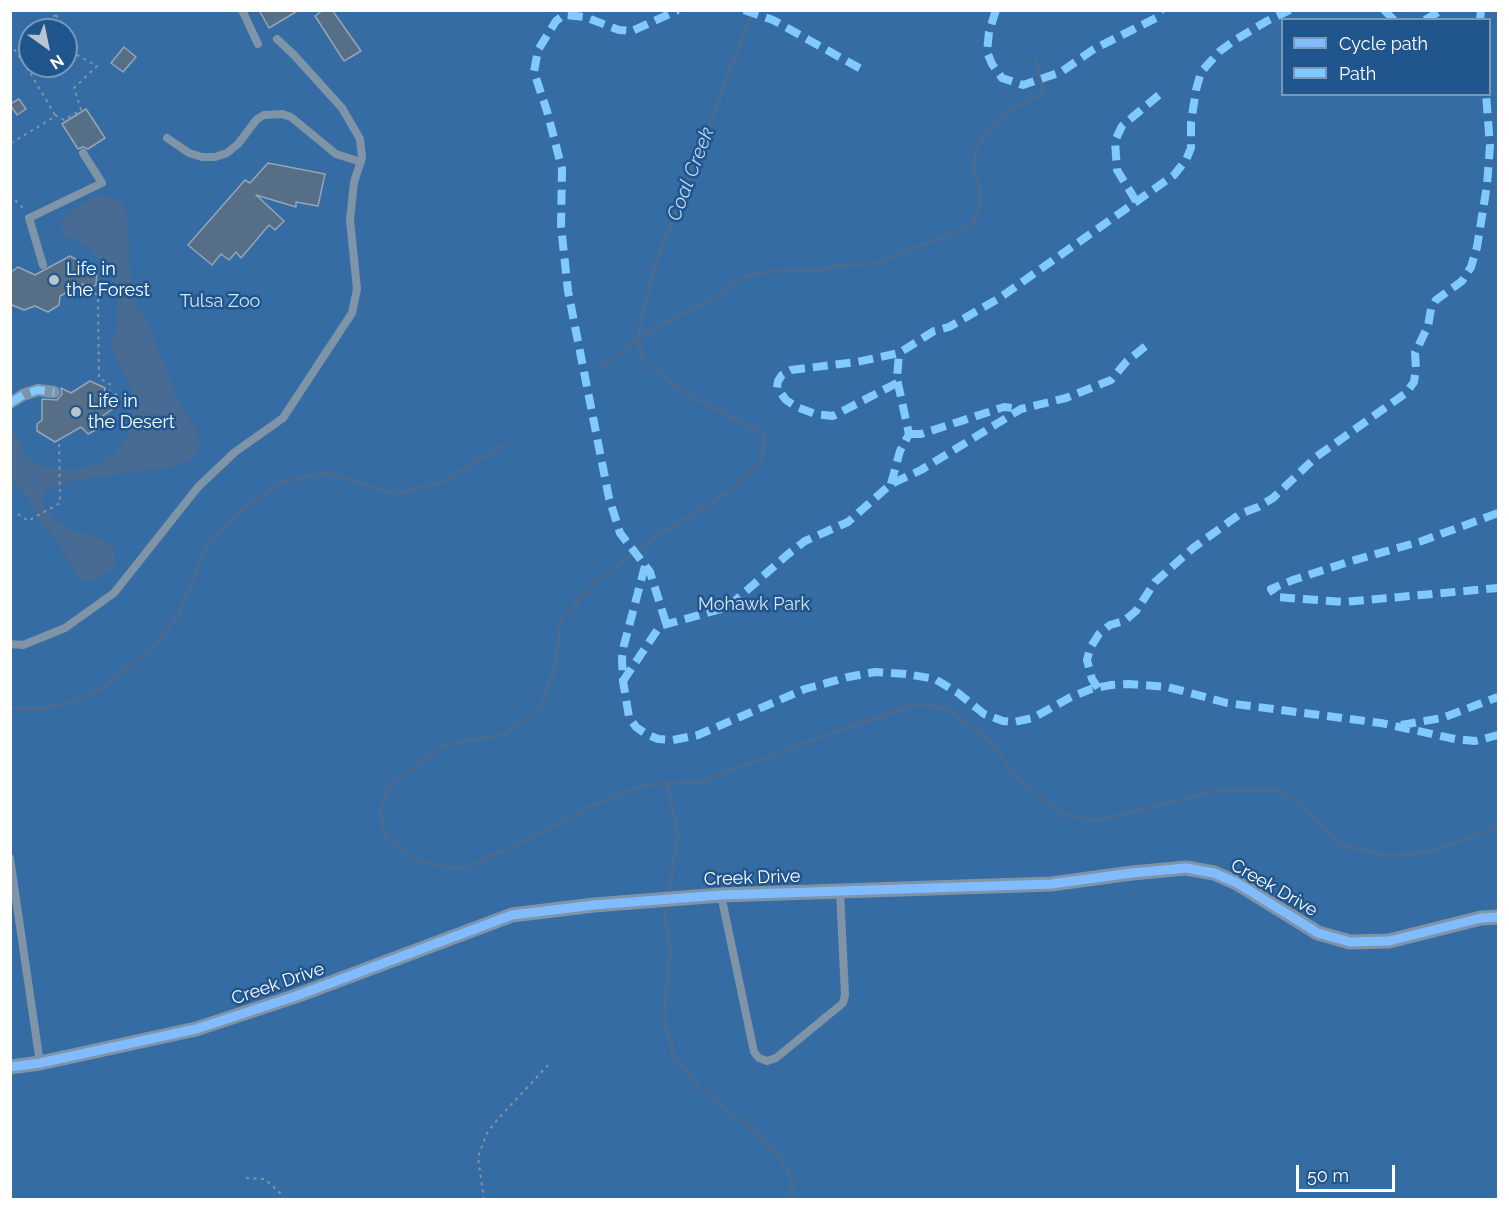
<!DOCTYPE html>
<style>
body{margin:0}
#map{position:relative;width:1509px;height:1210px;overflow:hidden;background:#385674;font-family:Raleway,sans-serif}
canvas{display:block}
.frame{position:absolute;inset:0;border:12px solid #fff;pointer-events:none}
.legend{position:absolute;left:1281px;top:18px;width:210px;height:78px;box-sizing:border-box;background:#20558d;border:2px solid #7999bb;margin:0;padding:8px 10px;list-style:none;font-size:18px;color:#fff}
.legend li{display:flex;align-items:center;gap:12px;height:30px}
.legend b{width:30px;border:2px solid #7999bb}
.north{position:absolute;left:18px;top:18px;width:60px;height:60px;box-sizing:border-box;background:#20558d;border:2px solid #7999bb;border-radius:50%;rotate:147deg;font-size:16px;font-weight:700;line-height:24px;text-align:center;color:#fff}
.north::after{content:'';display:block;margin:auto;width:21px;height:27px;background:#b9c4ce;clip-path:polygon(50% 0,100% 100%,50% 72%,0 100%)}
.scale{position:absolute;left:1296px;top:1165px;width:99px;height:27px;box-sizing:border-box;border:3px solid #fff;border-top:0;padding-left:8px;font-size:18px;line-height:21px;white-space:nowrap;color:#fff;-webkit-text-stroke:4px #20558d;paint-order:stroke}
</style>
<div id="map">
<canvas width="1509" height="1210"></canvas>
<div class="frame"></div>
<ul class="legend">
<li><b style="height:8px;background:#80bcff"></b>Cycle path</li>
<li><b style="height:8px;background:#80caff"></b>Path</li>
</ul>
<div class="north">N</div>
<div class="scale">50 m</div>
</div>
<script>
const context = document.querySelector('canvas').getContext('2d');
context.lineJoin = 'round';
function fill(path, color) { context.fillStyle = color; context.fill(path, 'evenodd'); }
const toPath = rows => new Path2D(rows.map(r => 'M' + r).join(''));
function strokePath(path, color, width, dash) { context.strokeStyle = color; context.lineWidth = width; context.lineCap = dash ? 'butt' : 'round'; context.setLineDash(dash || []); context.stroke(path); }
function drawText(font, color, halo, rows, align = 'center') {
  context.font = font + ' Raleway,sans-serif'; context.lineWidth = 5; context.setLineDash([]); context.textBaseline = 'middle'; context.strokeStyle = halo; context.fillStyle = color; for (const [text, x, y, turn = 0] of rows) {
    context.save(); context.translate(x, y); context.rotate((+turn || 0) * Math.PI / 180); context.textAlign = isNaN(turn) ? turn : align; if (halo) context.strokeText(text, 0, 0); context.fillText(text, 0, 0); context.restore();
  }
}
const green = toPath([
 [10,11,1498,11,1498,1199,11,1199],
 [1282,20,1490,20,1490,94,1282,94],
 [30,30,66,30,66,66,30,66]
]);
const water = toPath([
 [103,195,122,202,126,208,129,234,129,262,136,305,148,324,179,403,195,427,199,437,199,446,196,453,188,461,178,466,71,481,51,488,43,493,42,502,45,507,53,517,69,530,92,535,107,541,113,547,116,557,113,568,97,580,91,581,82,579,76,574,55,537,40,523,27,496,11,482,10,430,14,432,18,438,25,456,43,466,65,470,75,470,101,462,114,454,126,438,133,411,132,394,129,383,116,360,111,346,118,324,117,302,112,276,89,248,64,235,60,229,62,220,72,210,94,197]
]);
const stream = toPath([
 [637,338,655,266,753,10],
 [637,339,645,363,685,393,765,435,762,459,727,493,662,533,604,575,560,620,555,668,541,706,506,734,445,745,411,769,389,788,380,812,386,838,416,860,444,867,465,868,547,830,584,809,639,787,667,783,700,782,848,727,917,704,946,708,988,740,1017,777,1061,814,1095,821,1220,790,1279,790,1310,813,1340,845,1390,856,1428,852,1498,827],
 [603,367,637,339,685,312,709,302,730,285,745,277,771,271,822,270,838,266,882,263,889,258,971,226,979,208,981,194,973,168,975,150,994,122,1021,104,1044,93,1035,59],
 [10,709,39,709,69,703,103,688,156,644,179,614,205,549,240,511,282,482,326,473,395,494,441,482,506,444],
 [667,783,678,833,668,896],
 [667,904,665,917,670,950,664,1020,674,1055,701,1089,752,1130,780,1157,792,1180,792,1200]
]);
const building = toPath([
 [259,10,299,10,269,28,259,10],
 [323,10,332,10,361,51,344,61,315,16,323,10],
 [124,47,136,57,123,72,111,63,124,47],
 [19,99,26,109,17,115,10,104,19,99],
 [86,109,105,138,88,149,83,147,78,149,62,124,86,109],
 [268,163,325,174,318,206,296,202,296,207,256,195,284,221,275,230,269,225,241,258,236,252,229,260,221,254,212,265,188,245,245,180,250,183,268,163],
 [70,256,97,271,96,285,83,291,83,284,60,296,59,305,48,312,35,306,24,310,10,304,10,273,18,267,35,275,70,256],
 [90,381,105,388,104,401,116,394,116,407,101,417,101,427,88,434,81,427,55,442,37,431,37,424,42,420,42,399,57,400,62,394,61,388,71,393,90,381]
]);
const path = toPath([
 [56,15,65,30],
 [37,30,38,25,56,15,56,10],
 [10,43,29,71,42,66],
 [66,60,71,61,75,54],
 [55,115,64,120,81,110,74,88,97,66,75,54,67,42,66,36],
 [10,123,10,143],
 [11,143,51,119,55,115,29,71,30,65],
 [10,195,25,210],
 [89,288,98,296,99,378,110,384,109,398],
 [18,514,28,521,60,503,59,440],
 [246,1178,265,1179,280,1193,284,1200],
 [484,1200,478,1157,487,1133,497,1120,550,1063]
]);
const service = toPath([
 [242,10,258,44],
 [167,138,189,153,202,157,215,157,227,153,238,144,257,119,264,115,282,114,291,117,336,154,361,162],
 [43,265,29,218,102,183,83,153],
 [10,644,23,645,65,628,114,593,198,487,235,452,283,418,352,313,357,289,350,220,354,182,362,158,360,139,342,108,294,55,277,39],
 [10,858,40,1063],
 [721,895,754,1052,759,1058,767,1061,776,1058,843,1003,845,995,840,891]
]);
const pedestrian = toPath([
 [10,403,23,395,38,390,54,392]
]);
const minor = toPath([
 [10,1067,40,1063,196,1029,296,996,512,915,594,905,721,895,1051,884,1132,873,1186,868,1214,873,1237,883,1318,933,1350,942,1389,941,1481,918,1498,917]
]);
const quiet = toPath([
 [744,10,773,20,861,69],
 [996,10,989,32,987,52,992,64,1002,78,1023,85,1061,72,1094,49,1156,18,1161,10],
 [1384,10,1394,20],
 [1425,20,1442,10],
 [1480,20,1481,10],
 [1136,201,1117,170,1115,141,1122,126,1160,94],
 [897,383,833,416,815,414,797,407,786,400,777,388,778,381,782,375,791,370,857,362,899,353,934,331,949,327,998,299,1174,175,1186,160,1191,148,1191,122,1196,90,1201,72,1220,51,1235,40,1267,21,1290,10],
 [10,403,23,395,38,390,54,392],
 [909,434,921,434,1004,407,1021,409],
 [891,484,900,451,909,434,897,379,899,353],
 [1498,513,1422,541,1348,562,1293,580,1271,589,1276,597,1344,602,1498,588],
 [645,566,624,645,622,658,623,681,629,717,636,727,646,734,658,739,673,740,698,735,805,689,848,677,875,672,906,674,935,679,958,693,984,714,1003,721,1014,722,1033,718,1071,697,1091,689,1111,685,1129,684,1168,687,1227,703,1381,723,1455,739,1475,741,1498,735],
 [666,623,650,572,620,533,609,498,568,291,561,226,562,169,547,111,534,72,538,50,556,21,564,15,585,17,619,30,632,31,678,10],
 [623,681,660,626,728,607,787,555,805,541,848,522,891,484,921,470,1021,409,1066,398,1111,380,1127,361,1147,345],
 [1098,688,1092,679,1087,660,1090,648,1099,634,1110,625,1124,621,1136,611,1155,582,1193,548,1240,514,1258,507,1273,498,1316,457,1406,393,1414,382,1416,368,1415,353,1428,326,1431,309,1436,300,1462,281,1471,267,1477,247,1487,185,1490,146,1486,94],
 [1401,725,1442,718,1498,697]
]);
const cycleway = toPath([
 [10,1067,40,1063,196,1029,296,996,512,915,594,905,721,895,1051,884,1132,873,1186,868,1214,873,1237,883,1318,933,1350,942,1389,941,1481,918,1498,917]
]);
const markers = [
 [54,280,6,"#b9c4ce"],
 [76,412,6,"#b9c4ce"]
];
const poiNames = [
 ["Life in",66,270],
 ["the Forest",66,291],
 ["Life in",88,402],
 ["the Desert",88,423]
];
const parkNames = [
 ["Tulsa Zoo",220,302],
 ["Mohawk Park",754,605]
];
const streetNames = [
 ["Creek Drive",752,878,-2],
 ["Creek Drive",1274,888,30],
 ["Creek Drive",278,984,-19]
];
const waterNames = [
 ["Coal Creek",691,174,-69]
];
fill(green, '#356ca4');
fill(water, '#476b92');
strokePath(stream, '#476b92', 4);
fill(building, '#566e86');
strokePath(building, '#94a5b7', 1.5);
strokePath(path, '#8094a8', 2, [3, 4.5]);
strokePath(service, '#8094a8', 8);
strokePath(pedestrian, '#8094a8', 12);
strokePath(minor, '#8094a8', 15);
strokePath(quiet, '#80caff', 8, [15, 8]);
strokePath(cycleway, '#80bcff', 9);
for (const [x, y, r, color] of markers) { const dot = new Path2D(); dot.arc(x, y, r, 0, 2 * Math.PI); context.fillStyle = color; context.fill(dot); strokePath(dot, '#20558d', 2); }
drawText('18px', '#fff', '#20558d', poiNames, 'left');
drawText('18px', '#d4e6f9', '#20558d', parkNames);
drawText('18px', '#fff', '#20558d', streetNames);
drawText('italic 20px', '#bbd7f3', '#20558d', waterNames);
</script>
